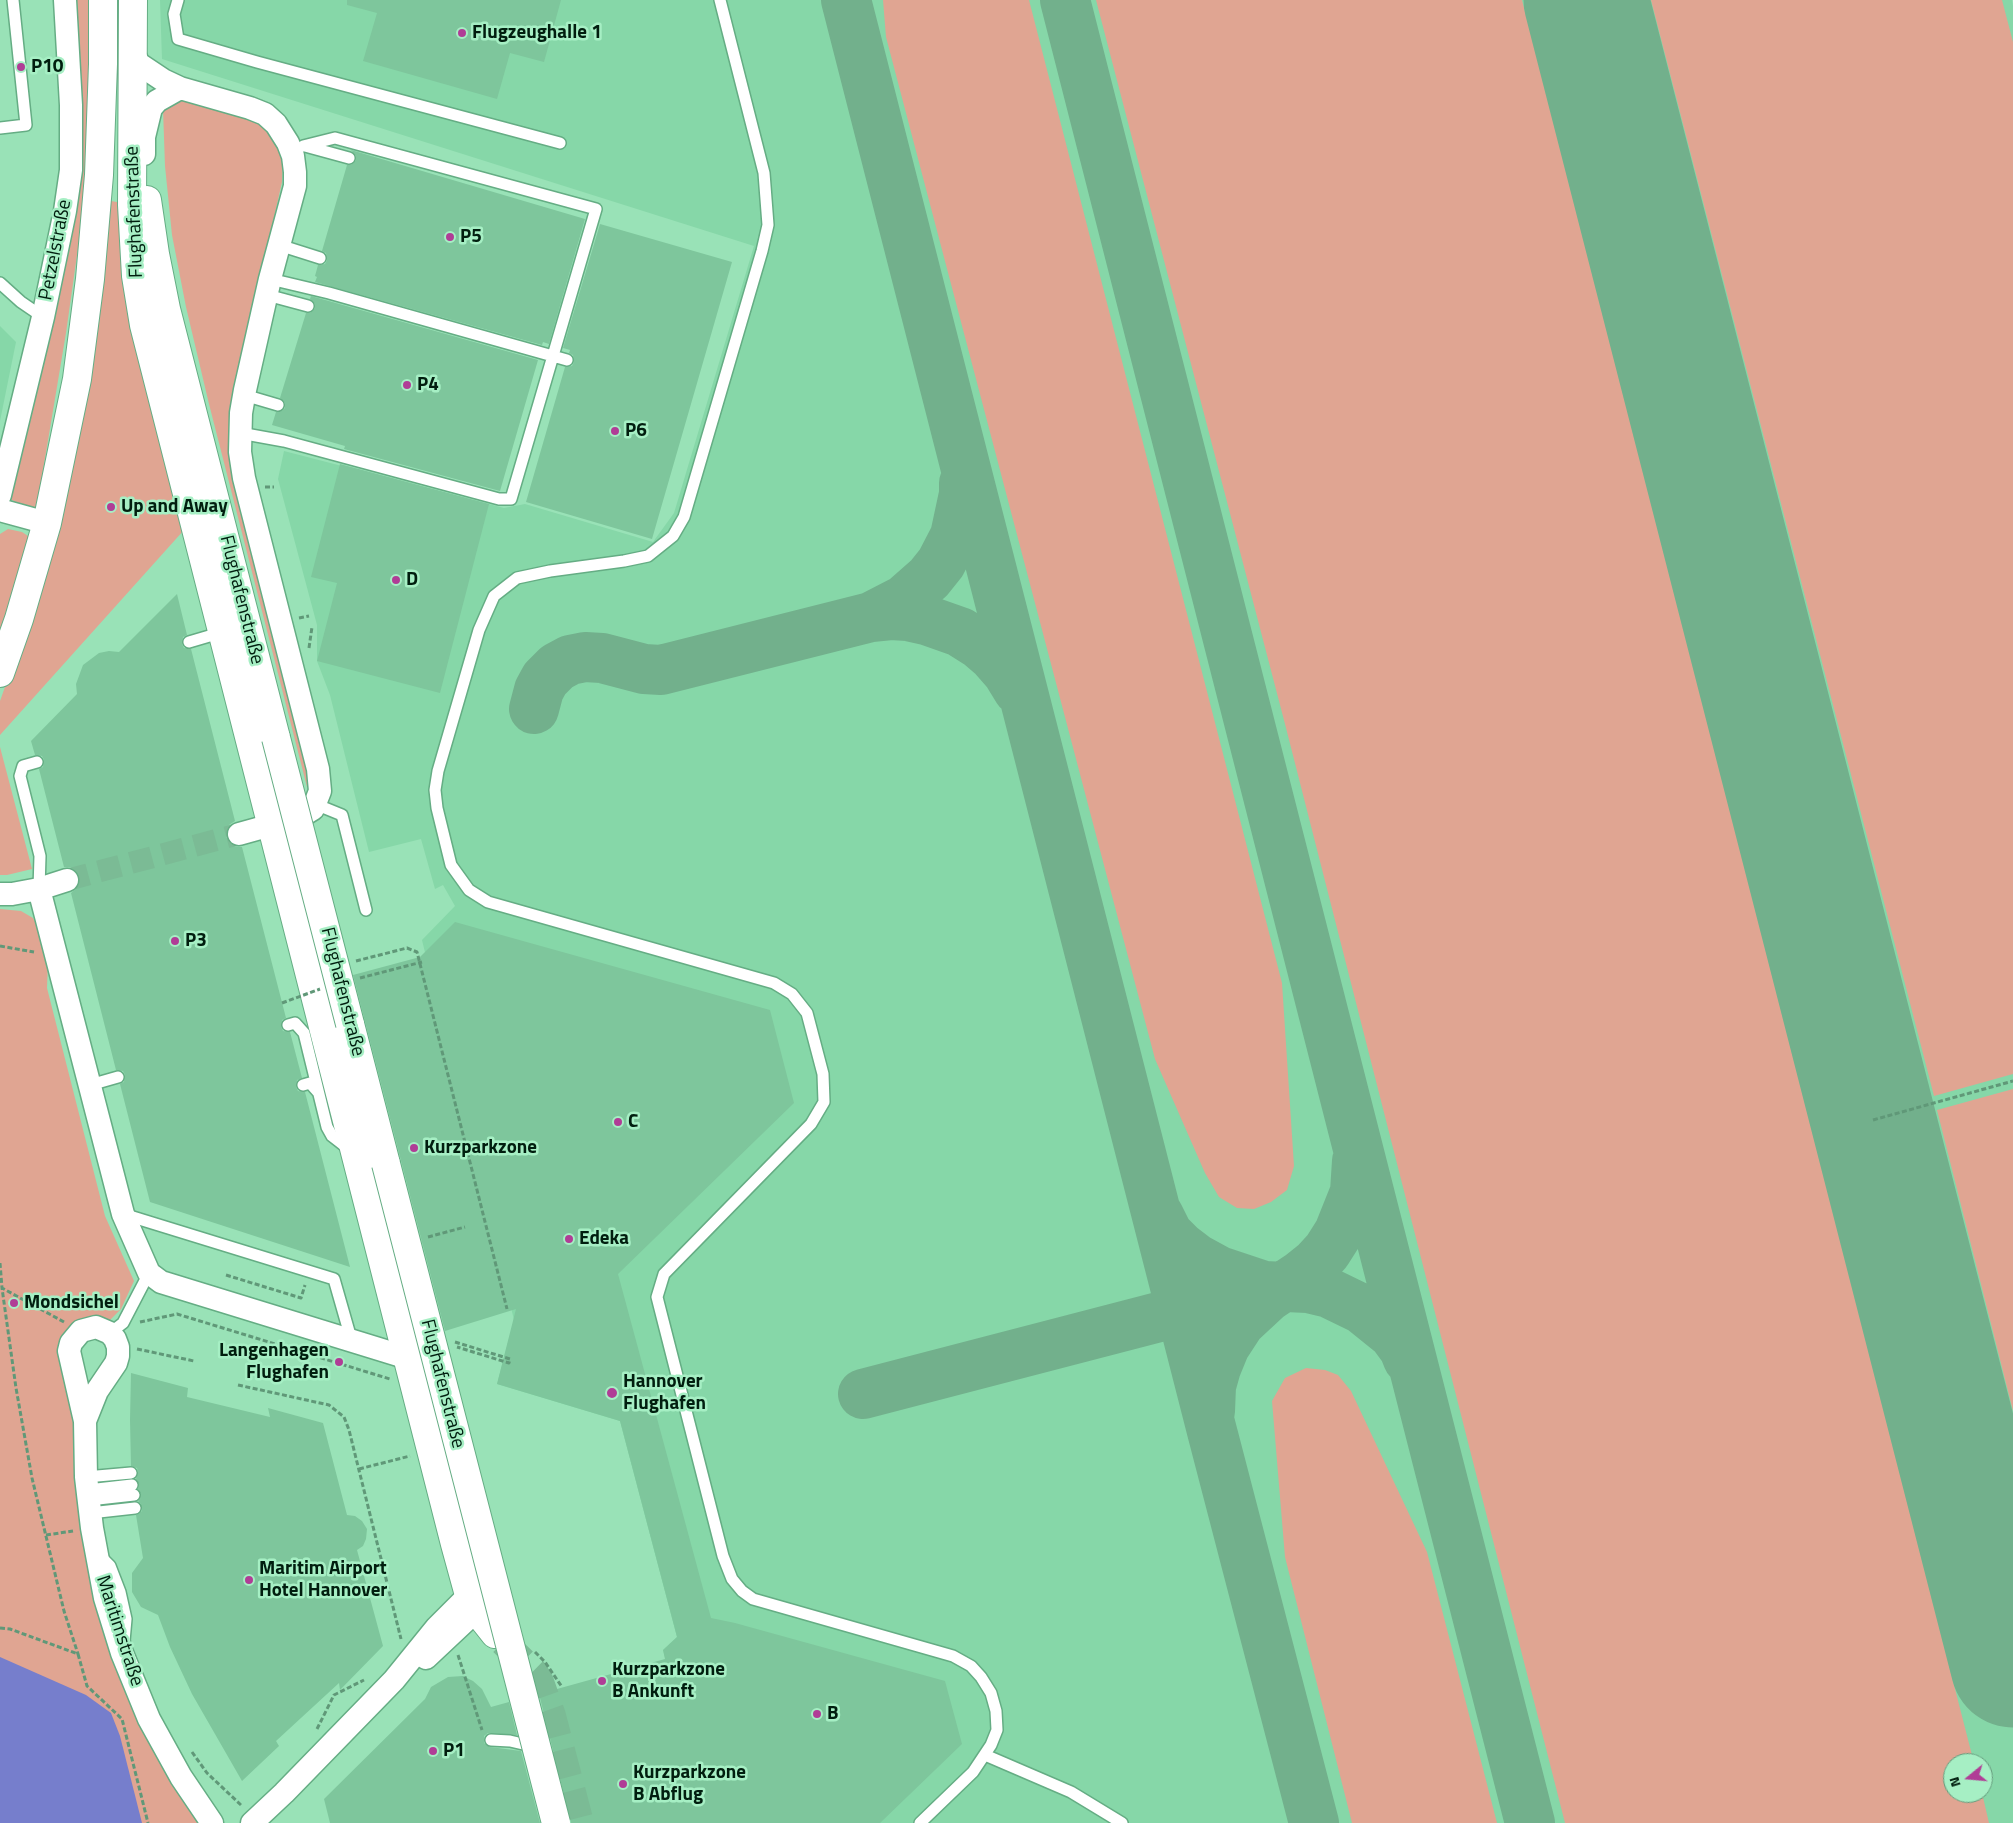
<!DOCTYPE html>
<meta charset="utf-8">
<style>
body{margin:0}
#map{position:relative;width:2013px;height:1823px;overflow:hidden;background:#99e2b7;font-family:"Titillium Web",sans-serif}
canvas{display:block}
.north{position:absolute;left:1943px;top:1753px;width:50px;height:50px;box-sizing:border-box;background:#a6efc4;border:1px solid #649b7c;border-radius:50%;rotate:253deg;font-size:14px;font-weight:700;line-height:20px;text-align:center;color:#011e0f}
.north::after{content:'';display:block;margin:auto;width:18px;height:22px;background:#b03d96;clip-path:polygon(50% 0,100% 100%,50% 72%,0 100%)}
</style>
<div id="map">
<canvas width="2013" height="1823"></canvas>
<div class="north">N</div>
</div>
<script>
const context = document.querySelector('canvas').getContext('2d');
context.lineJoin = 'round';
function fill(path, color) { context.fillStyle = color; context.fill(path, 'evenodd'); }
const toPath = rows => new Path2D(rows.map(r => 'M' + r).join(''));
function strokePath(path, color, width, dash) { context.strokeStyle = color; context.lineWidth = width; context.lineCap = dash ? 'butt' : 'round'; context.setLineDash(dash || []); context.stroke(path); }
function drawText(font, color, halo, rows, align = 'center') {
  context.font = font + ' "Titillium Web",sans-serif'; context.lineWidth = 5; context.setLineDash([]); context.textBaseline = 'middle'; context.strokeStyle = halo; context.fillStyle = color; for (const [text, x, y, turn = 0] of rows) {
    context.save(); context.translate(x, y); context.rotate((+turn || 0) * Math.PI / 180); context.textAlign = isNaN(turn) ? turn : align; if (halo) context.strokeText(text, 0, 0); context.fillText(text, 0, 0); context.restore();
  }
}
const built = toPath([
 [160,0,2012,0,2013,6,2013,1823,708,1823,663,1650,677,1637,620,1421,497,1384,514,1320,422,940,455,906,443,885,435,889,421,839,369,852,330,695,317,661,317,625,278,479,284,451,504,508,525,504,653,542,674,513,754,246,162,59],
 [1953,1763,1983,1763,1983,1793,1953,1793],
 [0,326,16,342,0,421]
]);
const green = toPath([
 [77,0,92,0,96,120,66,333,36,512,8,498,81,124],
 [883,0,1029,0,1282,983,1294,1166,1287,1190,1271,1202,1254,1209,1237,1208,1219,1197,1205,1173,1155,1059,886,37],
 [1096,0,1522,0,1974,1763,1953,1763,1953,1793,1982,1793,1989,1823,1565,1823,1285,724],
 [1651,0,2002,0,2013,42,2013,1074,1934,1096],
 [188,99,247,116,263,126,278,141,283,163,282,182,230,413,308,773,307,787,209,404,186,307,172,235,165,166,163,109,170,101],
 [111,201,122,203,184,530,0,735,0,701,28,622,74,459,99,323],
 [8,529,22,532,28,536,30,544,0,643,0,534],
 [0,747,32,869,7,875,0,875],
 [0,909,21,911,33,918,43,937,48,961,47,988,105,1216,134,1281,121,1309,109,1321,79,1323,77,1430,83,1531,201,1823,0,1823],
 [2013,1089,2013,1411,1937,1110],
 [1306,1368,1325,1370,1338,1375,1351,1391,1427,1552,1497,1823,1352,1823,1285,1557,1272,1401,1285,1378]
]);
const water = toPath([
 [0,1657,86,1695,111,1713,120,1736,142,1823,0,1823]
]);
const taxiway = toPath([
 [846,0,1213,1435,1314,1823],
 [1065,0,1530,1823],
 [871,617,904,600,929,578,941,563,955,536,964,494,964,483],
 [534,709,539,690,545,679,557,667,570,660,585,657,602,658,644,669,661,670,871,617,891,615,908,616,926,620,960,632,979,644,993,656,1007,672,1018,690],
 [1159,1216,1168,1234,1180,1246,1197,1259,1219,1271,1264,1286,1308,1288,1329,1293,1362,1309,1393,1334,1404,1349,1408,1359],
 [863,1394,1182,1311,1283,1287],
 [1210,1411,1211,1386,1216,1368,1225,1346,1240,1323,1268,1297,1301,1275,1316,1263,1327,1251,1339,1232,1355,1192,1357,1161]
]);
const runway = toPath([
 [1586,0,2013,1665]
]);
const building = toPath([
 [347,0,561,0,544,62,510,53,497,99,363,61,377,13,347,5],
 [351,150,585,219,549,344,543,342,542,345,315,282,317,277,315,276,318,265,325,264,327,260,326,253,322,251,347,165,351,165,356,160,356,156],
 [600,224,732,262,652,539,526,502,565,367,572,366,574,362,573,355,569,353,570,350,563,348],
 [311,296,538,360,500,491,344,449,345,446,272,425,276,412,280,412,285,408,285,403,280,398,306,313,310,313,315,308,315,304,310,299],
 [340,464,489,504,440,693,317,661,337,583,311,577],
 [177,594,187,635,183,637,182,644,184,648,191,649,235,821,229,825,226,831,226,837,230,844,236,847,242,847,286,1018,282,1020,281,1027,283,1031,290,1032,302,1078,297,1080,296,1087,298,1091,305,1092,350,1267,150,1202,120,1084,124,1082,125,1075,123,1071,116,1070,71,893,77,888,80,882,80,876,75,870,70,867,64,867,39,769,43,767,44,760,42,756,35,755,31,741,77,694,76,684,83,665,99,653,109,651,119,652],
 [455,922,770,1010,794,1103,618,1274,711,1618,735,1623,945,1681,962,1744,880,1823,571,1823,539,1694,665,1659,663,1650,677,1637,620,1421,497,1384,516,1309,445,1331,353,975,420,957],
 [131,1373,188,1388,187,1397,270,1417,268,1408,323,1423,347,1515,355,1516,362,1521,367,1529,366,1539,363,1546,357,1550,383,1646,340,1690,339,1683,276,1741,279,1746,242,1781,192,1694,170,1647,158,1615,141,1607,132,1592,132,1573,143,1558,136,1515,142,1511,141,1504,138,1501,141,1494,138,1489,139,1484,136,1479,138,1472,137,1468,131,1466,130,1420],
 [463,1676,473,1681,482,1689,491,1707,509,1702,517,1735,488,1733,484,1736,484,1743,490,1747,521,1751,540,1823,330,1823,324,1799,425,1699,431,1687,448,1677]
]);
const minorTunnel = toPath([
 [67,880,239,834]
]);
const secondaryTunnel = toPath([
 [503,1642,534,1672,540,1682,552,1716,580,1823]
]);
const path = toPath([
 [265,487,274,487],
 [299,618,309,616],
 [309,648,312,627],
 [0,946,34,952],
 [356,961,407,948,417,952,507,1309],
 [1873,1120,2013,1081],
 [428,1237,465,1227],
 [0,1263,2,1288],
 [226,1275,301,1298,305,1285],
 [64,1322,2,1288,16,1388,32,1478,64,1611,78,1654],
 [140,1322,177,1314,390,1379],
 [455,1342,510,1359,509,1363,457,1347],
 [137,1349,194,1361],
 [238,1385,329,1405,344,1417,349,1430,401,1639],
 [359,1469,410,1456],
 [46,1535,73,1531],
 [0,1628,10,1629,78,1654,87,1686,122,1719,148,1823],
 [535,1652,545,1662,562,1687],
 [458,1655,482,1730],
 [317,1729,334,1695,364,1680],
 [192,1752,207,1773,242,1806]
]);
const service = toPath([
 [178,0,174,14,178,39,257,62,560,143],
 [720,0,764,173,768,225,762,251,684,517,673,536,648,556,624,561,550,571,517,578,494,596,479,630,438,771,435,790,437,808,451,865,469,890,488,902,774,983,792,994,807,1013,823,1074,824,1102,811,1124,664,1274,657,1297,723,1556,732,1579,742,1591,753,1599,953,1656,971,1666,981,1677,991,1693,996,1711,997,1730,991,1745,973,1772,920,1823],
 [0,128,26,125,13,0],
 [305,146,349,158],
 [279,245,320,258],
 [270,279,329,293,567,360],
 [0,283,21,302,43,317],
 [267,295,308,306],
 [244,395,278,405],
 [240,433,284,441,499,499,511,499,596,209,335,138,303,146],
 [189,642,223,632],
 [37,762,23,766,20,776,40,856,39,889],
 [315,804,342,815,366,910],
 [288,1025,295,1023,304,1033,327,1127,332,1136,350,1150],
 [90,1085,118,1077],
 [303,1085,310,1083,318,1092],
 [123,1214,334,1279,352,1342],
 [110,1333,123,1323,149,1273],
 [86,1477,131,1473],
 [88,1490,132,1485],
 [89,1500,134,1495],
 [90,1513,135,1508],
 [102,1558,110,1566,120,1592,126,1619,124,1641],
 [491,1740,510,1741,536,1747],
 [985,1755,1071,1792,1122,1823]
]);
const minor = toPath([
 [132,51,139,64,163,80,180,88,250,108,265,114,276,124,288,143,293,156,295,172,295,186,270,279,245,390,241,413,240,452,244,478,318,769,320,791,313,809,300,817,239,834],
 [144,154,144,137,151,108,157,101,180,88],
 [0,495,43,317,65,211,71,170,71,105,65,0],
 [0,510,47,523],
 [39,889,123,1214,149,1273,161,1282,408,1358],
 [0,894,12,894,39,889,67,880],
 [85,1421,97,1391,116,1363,118,1356,118,1347,115,1339,110,1333,96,1327,81,1331,71,1343,69,1351,85,1421,86,1477,92,1528,105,1598,122,1653,149,1719,181,1777,212,1823],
 [426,1658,475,1612],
 [252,1823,284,1793,394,1680,437,1627,469,1595]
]);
const secondary = toPath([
 [133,0,132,205,136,276,144,325,455,1544,469,1595,476,1610,495,1634],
 [147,200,155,254,166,309,276,738],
 [0,673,19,619,47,523,77,379,90,279,99,175,103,64,103,0],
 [350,1024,386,1164]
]);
const pathBridge = toPath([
 [360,978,422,962],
 [282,1003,320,989]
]);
const secondaryBridge = toPath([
 [276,738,350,1024],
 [386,1164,556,1823]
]);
const markers = [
 [462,33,5,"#b03d96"],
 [21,67,5,"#b03d96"],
 [450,237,5,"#b03d96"],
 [407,385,5,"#b03d96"],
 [615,431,5,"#b03d96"],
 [111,507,5,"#b03d96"],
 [396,580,5,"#b03d96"],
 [175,941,5,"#b03d96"],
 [618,1122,5,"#b03d96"],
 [414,1148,5,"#b03d96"],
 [569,1239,5,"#b03d96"],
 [14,1303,5,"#b03d96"],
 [339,1362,5,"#b03d96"],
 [612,1393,6,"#b03d96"],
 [249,1580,5,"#b03d96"],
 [602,1681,5,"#b03d96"],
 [817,1714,5,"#b03d96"],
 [433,1751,5,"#b03d96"],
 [623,1784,5,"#b03d96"]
];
const poiNames = [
 ["Flugzeughalle 1",472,33],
 ["P10",31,67],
 ["P5",460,237],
 ["P4",417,385],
 ["P6",625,431],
 ["Up and Away",121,507],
 ["D",406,580],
 ["P3",185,941],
 ["C",628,1122],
 ["Kurzparkzone",424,1148],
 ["Edeka",579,1239],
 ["Mondsichel",24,1303],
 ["Langenhagen",329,1351,"right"],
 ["Flughafen",329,1373,"right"],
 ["Hannover",623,1382],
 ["Flughafen",623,1404],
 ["Maritim Airport",259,1569],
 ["Hotel Hannover",259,1591],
 ["Kurzparkzone",612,1670],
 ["B Ankunft",612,1692],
 ["B",827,1714],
 ["P1",443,1751],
 ["Kurzparkzone",633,1773],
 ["B Abflug",633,1795]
];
const streetNames = [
 ["Flughafenstraße",135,212,-92],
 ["Petzelstraße",56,250,-79],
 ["Flughafenstraße",241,600,76],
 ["Flughafenstraße",342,992,76],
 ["Flughafenstraße",442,1384,76],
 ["Maritimstraße",119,1631,72]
];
fill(built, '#86d7a8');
fill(green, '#e0a592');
fill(water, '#767ecc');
strokePath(taxiway, '#72b08c', 50);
strokePath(runway, '#72b08c', 125);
fill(building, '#7ec69c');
strokePath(minorTunnel, '#7bbb95', 22, [22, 11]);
strokePath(secondaryTunnel, '#7bbb95', 28, [28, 14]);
strokePath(service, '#65ad84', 14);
strokePath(minor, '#65ad84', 25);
strokePath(secondary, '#65ad84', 30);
strokePath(path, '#609878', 3, [5, 2.5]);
strokePath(service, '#fff', 11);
strokePath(minor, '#fff', 22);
strokePath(secondary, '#fff', 28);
strokePath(secondaryBridge, '#65ad84', 30, []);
strokePath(pathBridge, '#609878', 3, [5, 2.5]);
strokePath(secondaryBridge, '#fff', 28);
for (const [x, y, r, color] of markers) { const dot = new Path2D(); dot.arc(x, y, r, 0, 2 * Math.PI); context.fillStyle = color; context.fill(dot); strokePath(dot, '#a6efc4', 2); }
drawText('bold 19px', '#011e0f', '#a6efc4', poiNames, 'left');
drawText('19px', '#011e0f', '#a6efc4', streetNames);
</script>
